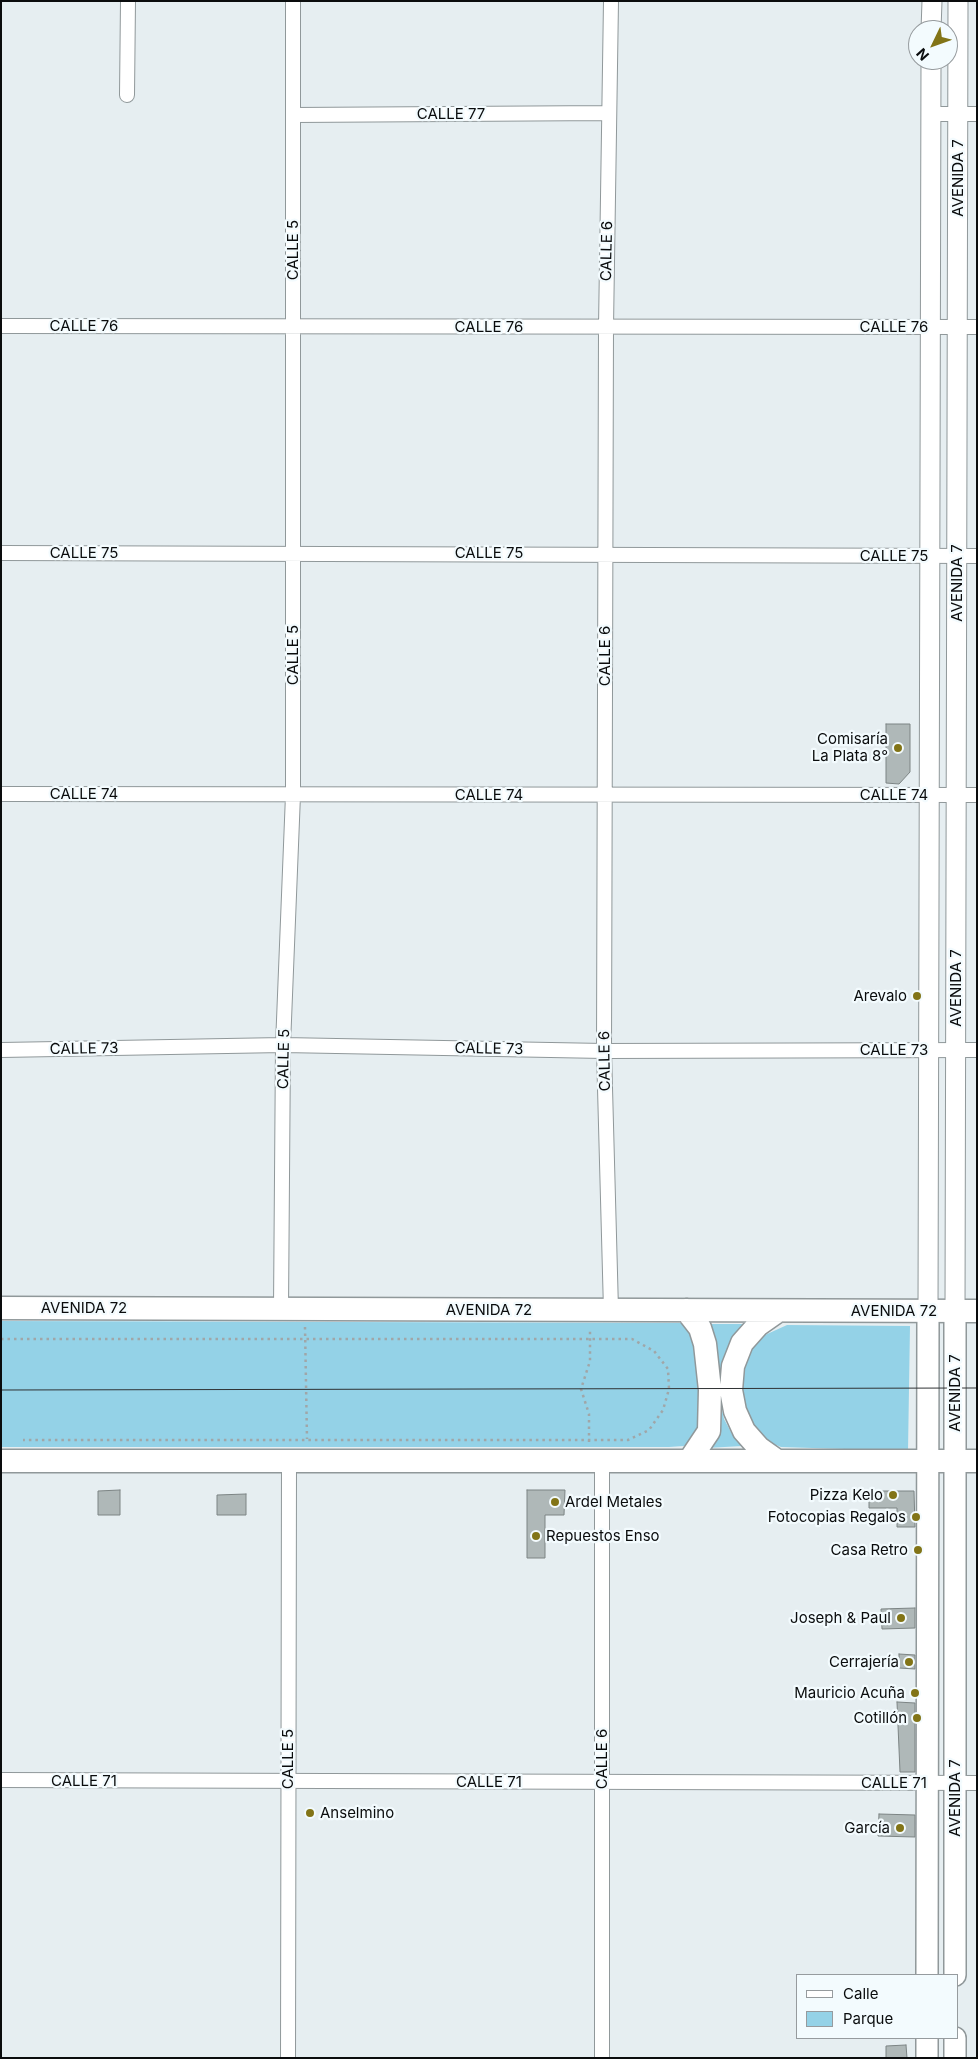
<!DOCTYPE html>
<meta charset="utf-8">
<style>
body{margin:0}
#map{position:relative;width:978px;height:2059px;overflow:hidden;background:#e6eef1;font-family:Inter,sans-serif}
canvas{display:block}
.frame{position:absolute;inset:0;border:2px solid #0a0c0d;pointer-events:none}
.legend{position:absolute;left:796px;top:1974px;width:162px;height:65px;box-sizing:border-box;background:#f3fbfe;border:1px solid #969b9e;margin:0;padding:6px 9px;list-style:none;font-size:15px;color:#0a0c0d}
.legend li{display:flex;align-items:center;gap:10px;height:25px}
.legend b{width:25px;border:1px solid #969b9e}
.north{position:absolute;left:908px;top:20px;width:50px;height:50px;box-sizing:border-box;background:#f3fbfe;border:1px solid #969b9e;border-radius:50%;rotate:228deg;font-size:14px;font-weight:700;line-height:20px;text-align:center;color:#0a0c0d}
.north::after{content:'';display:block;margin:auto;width:18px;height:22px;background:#827417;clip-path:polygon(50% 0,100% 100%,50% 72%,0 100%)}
</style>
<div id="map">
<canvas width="978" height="2059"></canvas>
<div class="frame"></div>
<ul class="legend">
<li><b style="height:6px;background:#fff"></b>Calle</li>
<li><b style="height:14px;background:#94d2e7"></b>Parque</li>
</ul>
<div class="north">N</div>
</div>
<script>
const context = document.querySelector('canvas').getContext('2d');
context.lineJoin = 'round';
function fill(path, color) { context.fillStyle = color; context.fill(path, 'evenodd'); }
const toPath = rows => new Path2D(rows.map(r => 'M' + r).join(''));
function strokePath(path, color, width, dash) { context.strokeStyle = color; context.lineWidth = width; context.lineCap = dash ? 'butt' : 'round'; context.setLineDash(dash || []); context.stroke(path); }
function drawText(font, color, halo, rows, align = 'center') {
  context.font = font + ' Inter,sans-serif'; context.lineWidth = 4.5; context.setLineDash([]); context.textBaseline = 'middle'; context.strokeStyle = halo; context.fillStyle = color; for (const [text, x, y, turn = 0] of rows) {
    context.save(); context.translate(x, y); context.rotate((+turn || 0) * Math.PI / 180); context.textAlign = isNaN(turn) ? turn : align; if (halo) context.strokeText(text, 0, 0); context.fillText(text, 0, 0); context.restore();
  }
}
const green = toPath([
 [1,1321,683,1323,695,1331,702,1428,693,1440,684,1446,669,1447,1,1447],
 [709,1324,744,1324,725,1353,720,1371,720,1400,724,1419,732,1434,743,1446,706,1448],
 [787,1325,910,1326,908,1451,781,1447,766,1441,744,1418,738,1381,750,1347,765,1335]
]);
const building = toPath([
 [886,724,910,724,910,772,899,784,886,783,886,724],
 [120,1490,120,1515,98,1515,98,1491,120,1490],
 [527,1490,565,1490,564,1515,545,1515,545,1558,527,1558,527,1490],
 [869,1491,914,1491,915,1527,897,1527,897,1508,869,1508,869,1491],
 [246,1494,246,1515,217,1515,217,1495,246,1494],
 [915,1608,915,1628,882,1629,881,1609,915,1608],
 [899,1654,915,1655,915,1669,899,1668,899,1654],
 [897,1702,915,1703,915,1772,900,1772,897,1702],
 [879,1814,915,1815,915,1837,878,1836,879,1814],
 [906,2045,907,2058,886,2058,886,2046,906,2045]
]);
const path = toPath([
 [305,1327,307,1439],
 [1,1339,632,1339,654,1351,668,1369,669,1389,663,1410,649,1430,628,1440,23,1440],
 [589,1442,589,1414,581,1389,590,1361,590,1328]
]);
const minor = toPath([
 [611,1,606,327,604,1051,611,1310],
 [127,95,128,1],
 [931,114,977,114],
 [294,115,609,113],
 [1,326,977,327],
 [1,553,977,556],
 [1,794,977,795],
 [1,1050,283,1045,604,1051,977,1050],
 [281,1308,283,1045,293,795,293,1],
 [602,1461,602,2058],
 [1,1780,977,1783],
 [288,2058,289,1461]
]);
const secondary = toPath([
 [931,30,932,1],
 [928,1310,931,60],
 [955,1311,958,1]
]);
const primary = toPath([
 [927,1975,928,1310],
 [955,1975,955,1311],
 [927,2058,927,2038],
 [955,2058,955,2038]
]);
const trunk = toPath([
 [1,1308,977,1311],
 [686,1310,700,1328,705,1344,710,1390,709,1431,689,1461],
 [776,1460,759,1448,744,1431,735,1411,731,1390,733,1366,742,1343,758,1325,778,1311],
 [1,1461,977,1461]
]);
const tram = toPath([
 [1,1390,977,1388]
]);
const markers = [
 [898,748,5,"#827417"],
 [917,996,5,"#827417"],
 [893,1495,5,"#827417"],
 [555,1502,5,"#827417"],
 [916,1517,5,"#827417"],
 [536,1536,5,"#827417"],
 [918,1550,5,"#827417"],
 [901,1618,5,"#827417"],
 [909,1662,5,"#827417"],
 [915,1693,5,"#827417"],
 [917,1718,5,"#827417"],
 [310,1813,5,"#827417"],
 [900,1828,5,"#827417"]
];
const streetNames = [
 ["CALLE 77",451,114],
 ["AVENIDA 7",958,178,-90],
 ["CALLE 5",293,250,-90],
 ["CALLE 6",607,251,-89],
 ["CALLE 76",84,326],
 ["CALLE 76",489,327],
 ["CALLE 76",894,327],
 ["CALLE 75",84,553],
 ["CALLE 75",489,553],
 ["CALLE 75",894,556],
 ["AVENIDA 7",957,583,-90],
 ["CALLE 5",293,655,-90],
 ["CALLE 6",605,656,-90],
 ["CALLE 74",84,794],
 ["CALLE 74",489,795],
 ["CALLE 74",894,795],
 ["AVENIDA 7",956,988,-90],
 ["CALLE 73",84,1049,-1],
 ["CALLE 73",489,1049,1],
 ["CALLE 73",894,1050],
 ["CALLE 5",284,1059,-89],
 ["CALLE 6",605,1061,-91],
 ["AVENIDA 72",84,1308],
 ["AVENIDA 72",489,1310],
 ["AVENIDA 72",894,1311],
 ["AVENIDA 7",955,1393,-90],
 ["CALLE 5",288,1759,-90],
 ["CALLE 6",602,1759,-90],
 ["CALLE 71",84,1781],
 ["CALLE 71",489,1782],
 ["CALLE 71",894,1783],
 ["AVENIDA 7",955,1798,-90]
];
const poiNames = [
 ["Comisaría",888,739],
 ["La Plata 8°",888,756],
 ["Arevalo",907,996],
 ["Pizza Kelo",883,1495],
 ["Ardel Metales",565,1502,"left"],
 ["Fotocopias Regalos",906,1517],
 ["Repuestos Enso",546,1536,"left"],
 ["Casa Retro",908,1550],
 ["Joseph & Paul",891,1618],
 ["Cerrajería",899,1662],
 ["Mauricio Acuña",905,1693],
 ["Cotillón",907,1718],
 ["Anselmino",320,1813,"left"],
 ["García",890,1828]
];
fill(green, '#94d2e7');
fill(building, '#afb8b8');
strokePath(building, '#7c8484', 1);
strokePath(minor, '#90989a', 16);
strokePath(secondary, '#90989a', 21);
strokePath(primary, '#90989a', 24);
strokePath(trunk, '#90989a', 25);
strokePath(path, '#a0a6a8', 2.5, [2.5, 4]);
strokePath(minor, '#fff', 14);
strokePath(secondary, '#fff', 19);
strokePath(primary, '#fff', 21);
strokePath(trunk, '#fff', 22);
strokePath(tram, '#2f3234', 1);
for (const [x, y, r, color] of markers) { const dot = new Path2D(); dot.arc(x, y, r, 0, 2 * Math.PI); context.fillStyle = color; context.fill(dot); strokePath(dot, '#f3fbfe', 2); }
drawText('15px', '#0a0c0d', '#f3fbfe', streetNames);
drawText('15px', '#0a0c0d', '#f3fbfe', poiNames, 'right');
</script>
